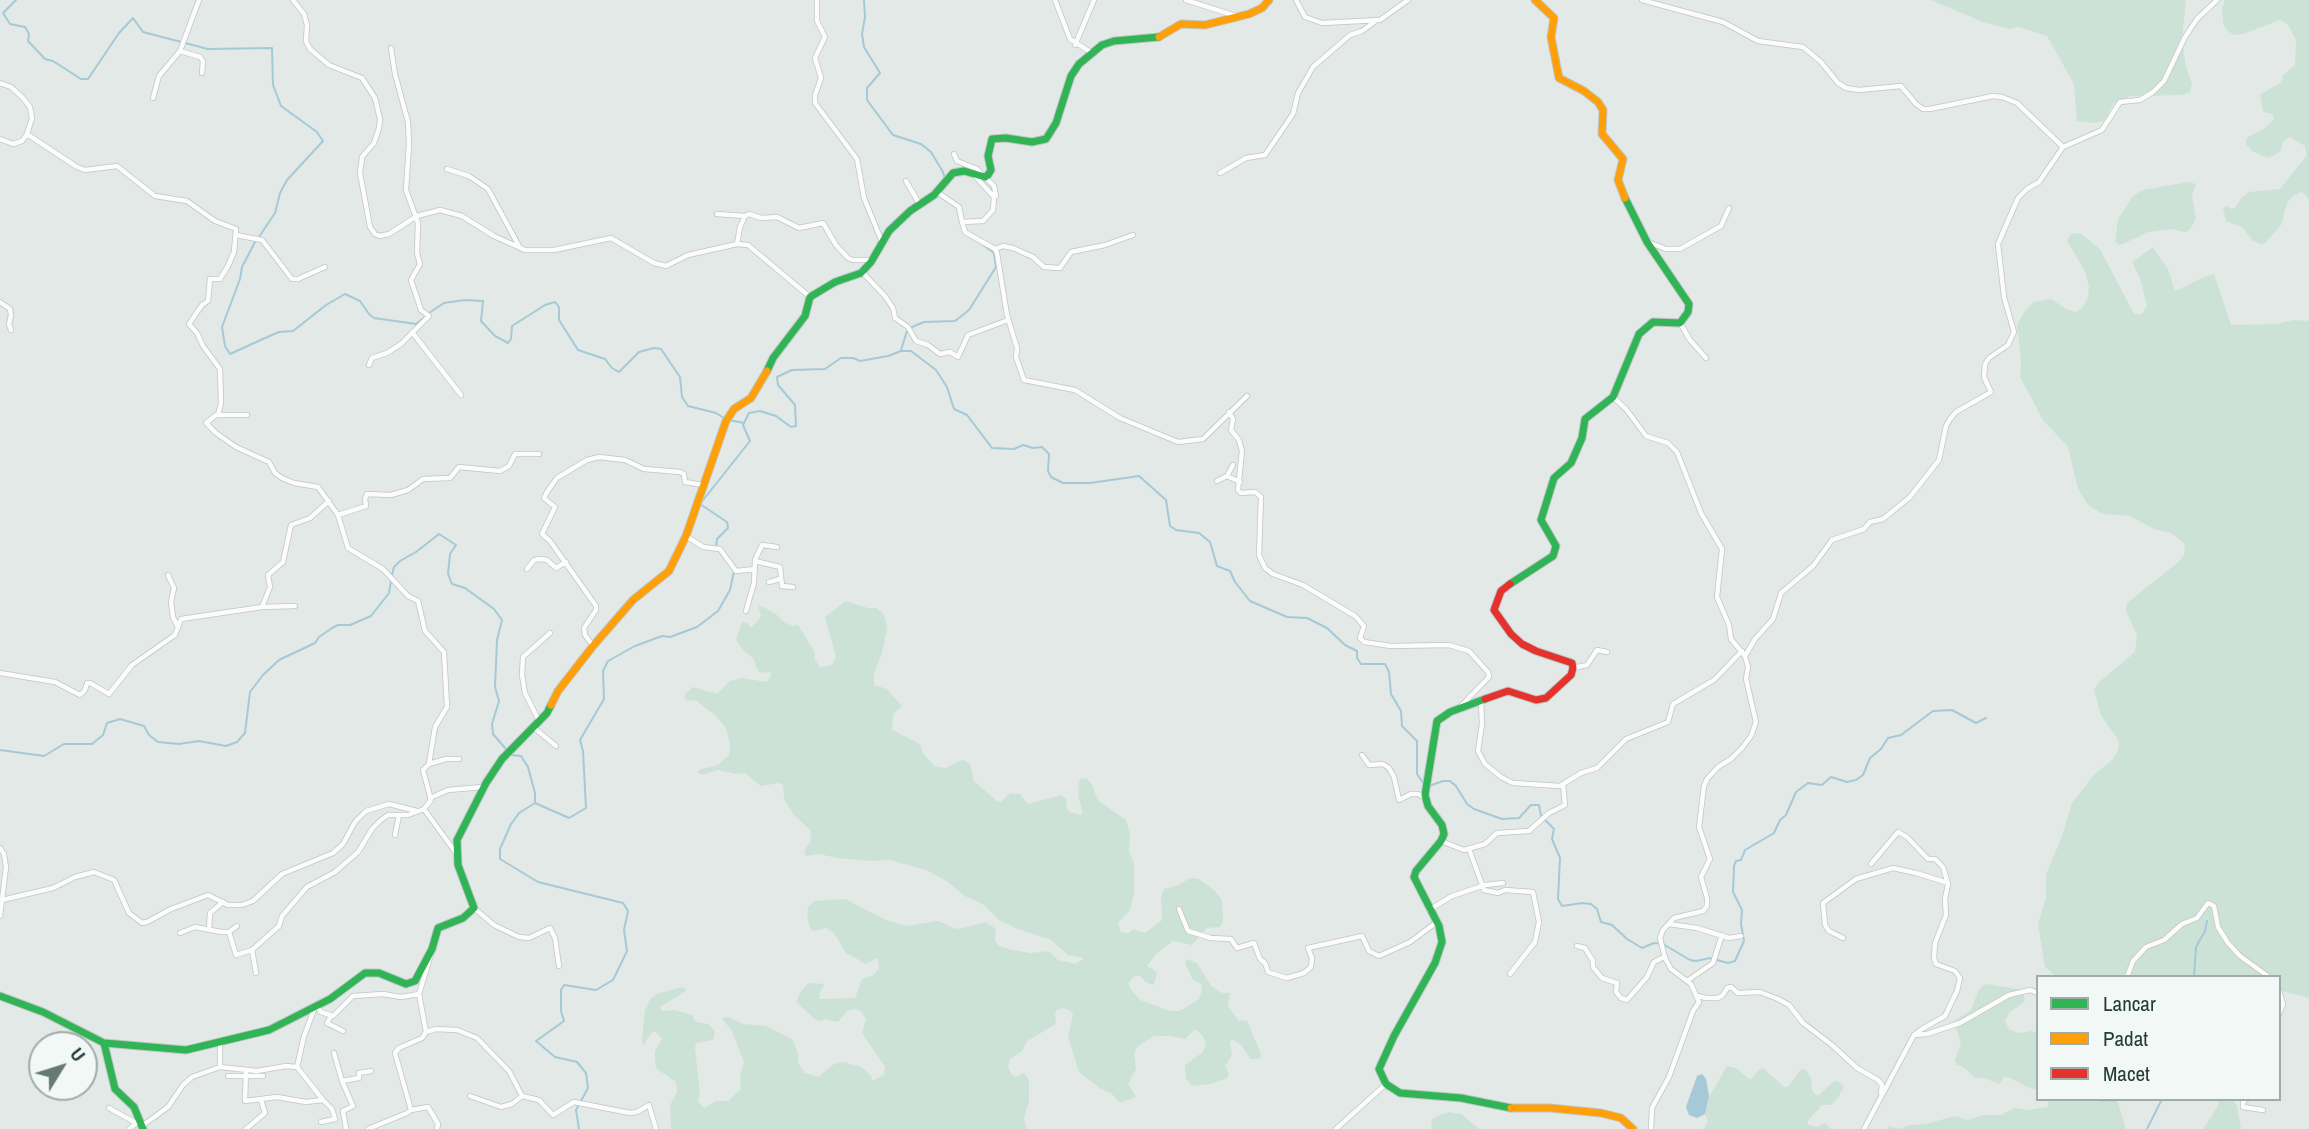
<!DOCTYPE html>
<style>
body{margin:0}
#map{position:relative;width:2309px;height:1129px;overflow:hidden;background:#e3e9e7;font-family:"Archivo Narrow",sans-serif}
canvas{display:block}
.legend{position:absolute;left:2036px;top:975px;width:245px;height:126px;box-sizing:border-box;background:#f2f8f6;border:2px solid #9fadaa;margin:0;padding:9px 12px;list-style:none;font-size:21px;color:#223c38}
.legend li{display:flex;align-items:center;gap:14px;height:35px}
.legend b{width:35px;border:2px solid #9fadaa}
.north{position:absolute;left:28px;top:1031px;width:70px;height:70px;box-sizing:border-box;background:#f2f8f6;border:2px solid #9fadaa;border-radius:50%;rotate:52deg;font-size:19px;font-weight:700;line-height:28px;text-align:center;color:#223c38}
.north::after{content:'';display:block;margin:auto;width:24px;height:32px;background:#667975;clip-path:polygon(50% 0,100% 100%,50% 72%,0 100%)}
</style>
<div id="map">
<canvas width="2309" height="1129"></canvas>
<ul class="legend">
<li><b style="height:9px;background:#30b455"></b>Lancar</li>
<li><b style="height:9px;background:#ff9f0a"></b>Padat</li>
<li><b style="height:9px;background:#e5322d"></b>Macet</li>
</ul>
<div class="north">U</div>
</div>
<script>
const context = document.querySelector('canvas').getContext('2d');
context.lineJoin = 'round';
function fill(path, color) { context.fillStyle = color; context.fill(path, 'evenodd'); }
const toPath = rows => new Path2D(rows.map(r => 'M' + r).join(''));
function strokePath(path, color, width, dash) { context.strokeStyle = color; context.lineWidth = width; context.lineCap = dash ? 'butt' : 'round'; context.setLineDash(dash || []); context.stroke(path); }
const green = toPath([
 [1931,0,2186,0,2182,40,2186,67,2192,84,2190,92,2182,95,2130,96,2114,103,2104,121,2094,123,2077,121,2074,84,2047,36,2019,27,2009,29,1983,22],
 [2225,0,2309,0,2309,199,2302,192,2293,196,2287,203,2281,225,2265,243,2261,244,2253,241,2242,227,2226,221,2223,208,2227,206,2231,209,2235,208,2242,197,2249,192,2280,189,2307,155,2305,146,2290,137,2283,142,2280,152,2268,158,2252,151,2246,144,2246,139,2249,136,2262,130,2272,121,2274,118,2272,114,2263,112,2260,94,2281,83,2283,75,2295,65,2296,40,2288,25,2280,20,2243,34,2234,35,2226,30,2223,22,2222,9],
 [2188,182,2196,184,2192,195,2196,219,2189,231,2185,232,2171,229,2148,232,2123,244,2119,245,2115,242,2118,219,2133,196,2143,190],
 [2080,233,2100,249,2134,314,2142,314,2147,306,2141,281,2132,262,2153,247,2168,269,2175,291,2204,277,2214,274,2231,325,2276,324,2294,320,2309,321,2309,998,2279,990,2279,977,2057,977,2045,967,2038,924,2046,898,2046,874,2061,839,2072,803,2093,776,2112,760,2118,750,2119,741,2101,715,2094,690,2098,683,2135,652,2137,635,2126,611,2127,603,2177,563,2183,557,2185,551,2184,543,2171,533,2154,529,2130,516,2103,514,2088,505,2078,489,2068,447,2043,420,2020,377,2021,359,2017,325,2026,309,2034,302,2051,299,2066,309,2076,312,2083,307,2088,296,2089,287,2085,271,2067,241,2071,234],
 [846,601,868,608,876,608,884,614,887,628,882,653,874,673,874,685,887,689,902,706,893,714,892,730,920,744,923,753,934,766,946,768,962,760,966,761,970,764,974,781,997,801,1001,802,1010,793,1020,794,1028,804,1061,795,1067,800,1066,805,1069,812,1082,815,1082,810,1078,796,1079,782,1081,778,1087,779,1093,786,1095,794,1100,802,1126,820,1130,835,1129,851,1134,863,1134,893,1130,910,1118,923,1120,931,1128,934,1133,929,1145,933,1162,920,1161,897,1164,889,1179,885,1190,878,1199,879,1214,890,1222,900,1223,922,1220,927,1207,928,1192,945,1173,941,1157,953,1147,966,1157,972,1154,985,1146,982,1140,976,1135,976,1129,982,1129,987,1140,1000,1170,1011,1179,1011,1198,1000,1202,992,1201,984,1193,980,1185,963,1187,959,1197,963,1211,986,1222,993,1230,993,1228,1006,1238,1020,1247,1021,1262,1056,1259,1059,1251,1059,1240,1044,1232,1039,1230,1043,1232,1055,1225,1066,1229,1074,1227,1078,1210,1084,1192,1086,1186,1079,1185,1065,1203,1052,1206,1043,1202,1035,1195,1029,1185,1039,1171,1036,1154,1036,1138,1046,1134,1053,1136,1069,1128,1084,1136,1097,1120,1103,1111,1093,1101,1089,1079,1072,1068,1037,1073,1015,1071,1011,1063,1008,1057,1010,1055,1014,1056,1024,1027,1041,1022,1051,1010,1059,1008,1067,1012,1075,1016,1077,1024,1073,1029,1080,1029,1101,1024,1118,1027,1129,671,1129,670,1105,677,1092,676,1082,657,1069,655,1064,655,1051,662,1039,656,1032,652,1032,643,1046,642,1041,645,1010,651,998,659,993,684,987,686,991,660,1007,662,1011,675,1010,692,1015,696,1022,709,1024,715,1032,713,1040,696,1043,695,1048,700,1093,698,1101,704,1108,716,1101,728,1101,741,1089,740,1075,744,1062,732,1031,723,1020,723,1018,728,1017,744,1024,766,1026,792,1039,798,1052,798,1062,805,1073,818,1077,834,1064,843,1062,861,1067,871,1075,872,1081,884,1075,885,1067,862,1033,866,1020,862,1012,856,1009,847,1011,838,1022,825,1019,821,1021,816,1020,796,1002,800,993,808,983,825,984,819,994,820,999,855,998,862,979,874,975,879,968,878,958,866,964,846,953,834,933,826,928,814,931,810,929,807,916,808,907,815,901,845,899,884,919,905,926,938,921,957,929,986,922,996,929,995,941,998,945,1008,949,1030,953,1049,951,1058,960,1076,964,1084,958,1068,955,1051,940,1020,930,999,920,984,905,963,895,948,882,926,870,890,860,872,861,837,858,819,854,806,856,804,851,811,840,810,830,794,815,784,799,783,785,779,783,761,786,745,773,736,774,718,770,701,775,697,772,701,769,718,765,729,755,730,745,726,728,715,715,695,700,687,701,684,698,686,693,693,687,717,694,730,681,741,678,767,682,771,675,770,671,762,673,758,671,753,658,744,651,736,640,742,622,746,622,751,627,757,622,761,615,758,606,759,605,775,613,784,622,792,626,798,625,814,651,815,660,820,667,832,665,836,657,825,617],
 [1986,984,2023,990,2025,1001,2009,1013,2005,1021,2009,1029,2019,1033,2032,1031,2038,1034,2038,1090,2029,1088,2008,1077,2004,1077,1999,1084,1984,1078,1975,1078,1965,1068,1957,1065,1955,1060,1961,1043,1954,1021,1971,1010,1979,989],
 [1727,1066,1736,1068,1750,1080,1760,1069,1764,1069,1784,1087,1788,1087,1801,1069,1806,1070,1811,1078,1812,1091,1818,1096,1834,1081,1838,1081,1844,1087,1837,1099,1831,1105,1822,1105,1807,1122,1809,1125,1817,1127,1825,1123,1831,1129,1704,1129,1708,1121,1705,1114,1709,1097],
 [2047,1099,2117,1099,2126,1129,1888,1129,1889,1126,1900,1129,1908,1125,1926,1124,1955,1116,1968,1120,1982,1115,2001,1115,2014,1108,2027,1110,2048,1107],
 [2218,1099,2232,1099,2237,1105,2241,1129,2203,1129,2218,1106],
 [1448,1112,1461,1114,1479,1129,1432,1129,1431,1122,1433,1118]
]);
const water = toPath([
 [1702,1074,1706,1079,1709,1096,1705,1114,1697,1118,1689,1115,1686,1107,1697,1076]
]);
const stream = toPath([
 [16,0,3,13,10,24,25,27,29,34,28,41,45,59,53,61,81,79,88,79,119,33,133,18,143,32,208,49,272,48,273,85,281,106,317,132,323,141,287,180,280,193,275,213,259,237],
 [864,0,865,17,862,34,864,47,880,73,867,88,867,100,893,135,921,144,931,152,943,172,945,179],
 [255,242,242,267,240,279,222,327,225,346,230,354,265,338,279,332,293,331,326,305,345,294,360,301,369,314,374,318,416,324,425,317],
 [429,313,444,303,465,300,483,301,481,321,495,336,508,343,511,339,512,326,545,305,555,302,559,307,559,320,578,350,605,359,612,368,619,372,639,352,654,348,661,349,680,377,682,397,688,406,716,413,724,418],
 [901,350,907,331,914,326,924,322,955,321,969,310,996,267,994,253,982,244],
 [729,420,744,423],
 [716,547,717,539,728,528,727,522,700,504,750,441,743,425,749,413,760,411,776,416,791,427,796,426,795,405,778,385,777,377,792,370,825,369,841,358,853,358,860,361,888,356,901,351,911,351,936,370,947,387,954,409,967,415,992,448,1014,449,1023,445,1033,448,1042,447,1049,454,1048,471,1051,477,1063,483,1090,483,1139,476,1166,500,1170,526,1176,530,1199,533,1210,542,1217,566,1230,571,1235,582,1250,601,1287,617,1307,618,1327,628,1345,645,1357,651,1357,658,1361,664,1385,664,1389,672,1391,694,1401,711,1402,726,1417,741,1417,774,1424,784],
 [392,575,394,567,400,561,416,552,439,534,456,545,450,554,448,574,452,584,465,588,494,609,502,620,497,640,495,687,499,701,492,724,493,734,511,755,521,756,528,767,535,793,535,803,519,813,511,824,500,849,500,859,538,882,623,903,628,911,624,930,627,951,613,980,596,990,564,985,561,990,561,1011,564,1021,536,1041,555,1057,577,1062,586,1073,588,1088,576,1110,579,1129],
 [0,750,44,756,64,744,92,744,103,735,107,723,120,719,144,726,149,735,158,742,179,744,199,741,226,746,237,742,245,733,250,692,263,675,279,660,315,643,319,637,332,628,338,625,350,625,371,616,389,593,391,581],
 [1429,786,1443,781,1450,781,1456,786,1467,804,1474,809,1502,819,1519,818,1531,805,1539,805,1541,816,1554,829,1552,839,1560,858,1558,899,1562,906,1582,903,1591,904,1597,909,1601,922,1612,925,1627,939,1642,948,1654,943,1663,944,1690,960,1696,961,1710,958,1728,963,1735,961,1744,941,1741,924,1742,910,1733,892,1734,866,1736,861,1741,860,1745,850,1774,833,1780,820,1786,815,1796,792,1808,783,1822,785,1831,777,1847,782,1856,780,1863,775,1870,758,1881,749,1888,738,1901,735,1933,711,1952,710,1976,723,1986,718],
 [535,803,569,818,586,808,583,751,580,740,604,699,603,671,608,661,635,646,662,636,670,637,697,627,718,611,730,590,734,571],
 [2194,977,2196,947,2205,931,2207,921],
 [2147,1129,2162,1099]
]);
const street = toPath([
 [293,0,304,14,307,25,306,41,310,49,329,65,362,78,375,98,380,119,379,128,374,143,362,157,360,173,370,227,375,234,380,236,389,234,417,216,440,210,462,216,494,236,525,250,554,250,611,238,654,263,666,266,688,255,737,244,748,245,810,297],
 [817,0,817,21,825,37,815,58,821,78,815,95,815,103,857,159,864,198,882,242],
 [1055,0,1070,39,1092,53],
 [1186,0,1236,16],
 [1296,0,1305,17,1322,23,1380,20,1408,0],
 [1642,0,1723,22,1758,41,1803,47,1821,62,1838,83,1846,88,1859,90,1901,86,1916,104,1923,109,1930,109,1993,96,2002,97,2017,103,2063,147],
 [1075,45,1094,0],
 [180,51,200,57,203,61,202,73],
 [0,83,11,87,23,98,30,107,32,118,27,134,22,141,13,144,0,139],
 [153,98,159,76,180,51,199,0],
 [27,134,77,167,85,170,117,166,155,196,187,201,215,221,236,229,234,252,228,266,220,279,210,279,208,301,202,305,189,324,197,333,203,346,220,369,221,403,218,415],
 [954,154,957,161,977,169,983,176],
 [447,169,469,176,488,189,520,248],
 [1220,173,1246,158,1265,155,1293,114,1298,93,1313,67,1350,35,1362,31,1377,20],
 [974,175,994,197],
 [985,177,994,186,996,196,994,197,993,210,983,221,962,222,965,232,995,249,997,253,1007,315,1017,348,1016,357,1024,380,1075,390,1120,418,1178,442,1203,439,1247,396],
 [906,181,920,205],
 [937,192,959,207,962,222],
 [717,214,745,216],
 [236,235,262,240,292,279,298,279,325,267],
 [1648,242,1666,249,1680,249,1721,226,1729,208],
 [737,244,740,227,745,216,749,214,761,218,777,217,799,228,823,223,836,245,848,258,853,260,872,260],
 [995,249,1003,246,1013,248,1033,257,1044,267,1060,268,1071,252,1105,245,1133,235],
 [862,272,885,296,893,308,895,318,908,327,916,341,928,345,940,354,950,352,958,357,968,335,1008,320],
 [0,302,10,309,11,315,9,324,11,330],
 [1680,323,1690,340,1706,358],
 [412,332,461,395],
 [369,365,372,358,387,353,401,344,429,316,421,310,411,280,420,264,417,253,418,223,406,190,409,144,408,122,395,74,391,48],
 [1613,397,1626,409,1646,436,1668,443,1677,452,1701,513,1722,549,1717,597,1729,625,1731,639,1745,656,1748,667,1746,679,1756,722,1751,736,1742,748,1731,759,1718,767,1707,779,1704,786,1699,827,1710,859,1701,877,1707,898,1707,906,1703,911,1674,918,1663,930,1660,938,1665,958,1671,969,1691,984,1699,1002,1693,1011,1669,1077,1652,1108,1651,1129],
 [1229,412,1233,419,1231,430,1239,440,1242,451,1238,490,1241,493,1255,492,1261,497,1259,555,1265,568,1273,574,1303,585,1355,616,1364,626,1360,638,1364,642,1391,646,1449,645,1469,651,1488,672,1489,677,1460,707],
 [1227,476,1240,482],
 [1217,481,1227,476,1233,465],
 [338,515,366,506,365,499,367,494,391,495,408,490,423,479,450,478,459,467,500,471,509,466,515,454,539,454],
 [686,536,703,547,720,549,736,571,755,569],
 [755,561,780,567,782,586,793,587],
 [527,569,534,560,541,559,547,560,556,568,566,562],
 [168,575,174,588,171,602,173,617,178,627],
 [769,582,780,579],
 [262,607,295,606],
 [746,611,754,583,755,560,762,545,777,547],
 [593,646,585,635,584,628,596,610,596,606,550,541,542,534,555,507,544,498,547,492,557,478,587,460,599,457,625,460,644,469,680,472,684,474,685,482,703,485],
 [1745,656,1755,639,1773,619,1781,593,1813,566,1832,540,1864,529,1870,522,1883,519,1910,497,1939,460,1946,426,1950,419,1956,412,1991,392,1984,377,1985,364,1989,358,2008,345,2014,332,2004,297,1998,244,2018,198,2027,189,2039,182,2063,147,2102,130,2120,102,2140,100,2153,92,2164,81,2185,37,2197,19,2217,0],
 [1573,668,1587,665,1597,650,1607,652],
 [0,673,55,682,80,695,85,690,87,683,90,683,109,694,132,665,175,635,181,619,262,607,270,587,268,575,283,562,291,525,310,518,329,501],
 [1481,701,1482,724,1478,751,1485,764,1501,777,1513,783,1560,786,1581,773,1597,768,1626,739,1668,722,1673,704,1714,680,1742,651],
 [539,721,525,693,522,675,523,657,550,633],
 [533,727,556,746],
 [1362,755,1369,765,1383,764,1389,768,1394,777,1399,800,1411,794,1418,794,1424,797],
 [429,764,446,759,459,759],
 [430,798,448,790,483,787],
 [424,809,456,853],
 [395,835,399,815],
 [1441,841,1464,850,1485,844,1497,833,1529,831,1549,813,1565,805,1563,784],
 [0,848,4,854,6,867,0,916],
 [1469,849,1484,890,1498,893,1505,890,1533,892,1539,922,1535,942,1510,974],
 [2,900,53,888,75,877,94,872,114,880,129,913,142,923,147,922,171,909,208,895,228,905,242,905,253,901,282,874,333,853,343,844,355,822,366,811,389,804,417,811],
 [474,908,494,925,519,937,529,938,550,928,555,938,559,966],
 [1179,909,1188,931,1211,938,1231,939,1237,948,1254,943,1260,959,1265,963,1268,972,1287,978,1304,973,1311,967,1312,958,1308,948,1362,936,1369,951,1379,956,1410,942,1437,922],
 [1429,910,1452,896,1485,885,1503,883],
 [1669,924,1697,928,1729,938,1741,936],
 [209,930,210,913,223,902],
 [229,932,237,926],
 [180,933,195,927,221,932,229,932,236,955,252,950,279,926,282,916,307,887,335,872,358,852,372,829,381,820,388,815,408,815,424,809,431,800,423,770,429,764,435,727,447,707,444,652,425,631,418,601,408,596,383,569,348,548,338,515,318,487,294,483,282,478,275,473,269,462,236,447,216,433,206,423,216,415,247,415],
 [1843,938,1829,931,1825,925,1823,903,1856,879,1893,868,1916,873,1948,883],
 [1577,946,1585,948,1593,961,1593,967,1602,978,1617,983,1616,992,1621,998,1627,1000,1647,977,1654,962,1664,957],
 [252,950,256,973],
 [2127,977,2133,961,2146,947,2164,940,2182,924,2197,918,2208,903,2214,906,2218,927,2228,943,2240,956,2269,977],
 [1687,981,1713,963,1722,935],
 [2279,990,2283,1004,2279,1014],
 [1698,996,1706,998,1718,998,1723,995,1727,988,1731,987,1738,993,1760,992,1778,999,1789,1005,1803,1023,1832,1045,1857,1068,1878,1080,1882,1085,1881,1093],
 [316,1006,321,1012,333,1016,353,996,383,994,401,997,419,994],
 [331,1016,327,1023,343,1031],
 [426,1032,436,1029,457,1030,477,1038,509,1071,522,1096,539,1100,553,1115,574,1102,630,1113,637,1112,649,1105,656,1129],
 [1915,1035,1927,1034,1960,1023,2009,995,2030,990,2038,993],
 [220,1042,220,1067,257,1071,286,1066,297,1067,323,1100],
 [334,1053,342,1081],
 [297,1067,304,1036,315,1007],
 [246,1071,245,1101,277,1097,306,1102,323,1100,332,1109,335,1119,321,1122],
 [228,1076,263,1076],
 [470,1096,501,1107,512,1104,522,1096],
 [2104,1099,2112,1099],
 [2247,1099,2243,1102,2243,1107,2263,1110],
 [109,1108,136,1123],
 [411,1110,428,1107,438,1124,437,1129],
 [142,1126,168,1107,183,1085,192,1077,220,1067],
 [129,1129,138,1122],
 [246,1129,265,1113,261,1100],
 [346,1129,343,1111,353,1106,342,1081,359,1078,359,1073,371,1071],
 [368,1129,407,1113,411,1110,395,1053,399,1048,422,1038,426,1032,419,994,431,954],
 [1336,1129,1386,1084],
 [1864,1129,1914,1035,1922,1029,1945,1016,1957,991,1960,978,1955,971,1936,964,1934,958,1935,943,1946,915,1945,899,1948,884,1943,867,1935,859,1928,859,1907,837,1898,832,1871,864]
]);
const fast = toPath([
 [767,371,773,358,805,316,810,297,835,282,861,273,871,262,889,231,910,211,934,195,953,173,964,171,985,177,988,175,991,170,988,156,992,139,1006,138,1032,142,1046,139,1056,123,1071,76,1079,64,1102,45,1114,41,1159,37],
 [1510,584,1553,556,1556,546,1541,520,1554,478,1571,463,1582,438,1585,419,1613,397,1639,334,1653,322,1680,323,1688,312,1689,304,1647,242,1625,198],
 [1485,699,1450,712,1437,721,1425,795,1428,806,1442,825,1444,834,1441,841,1416,871,1414,877,1439,926,1442,942,1435,963,1394,1036,1379,1069,1386,1084,1400,1093,1461,1098,1511,1108],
 [0,996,43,1012,104,1043,186,1050,269,1030,330,999,365,973,379,973,406,984,415,981,432,949,438,928,463,918,474,908,458,865,457,840,486,783,502,759,547,713,551,705],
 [104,1043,115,1089,134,1107,143,1129]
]);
const slow = toPath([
 [1535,0,1554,18,1551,37,1559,78,1584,91,1598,102,1603,110,1602,134,1623,159,1618,180,1625,198],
 [1159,37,1181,24,1205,25,1249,14,1262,8,1269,0],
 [551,705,558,691,593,646,633,600,669,571,686,536,726,421,734,409,751,398,767,371],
 [1511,1108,1550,1108,1601,1113,1621,1118,1633,1129]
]);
const jam = toPath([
 [1485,699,1508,691,1536,700,1546,698,1571,675,1573,668,1572,663,1536,651,1522,644,1511,634,1494,610,1501,591,1510,584]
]);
fill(green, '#cde2d6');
fill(water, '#a5c9d6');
strokePath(stream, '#a5c9d6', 2);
strokePath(street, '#c0c6c4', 6);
strokePath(fast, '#bfc7c5', 9);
strokePath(slow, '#bfc7c5', 9);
strokePath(jam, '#bfc7c5', 9);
strokePath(street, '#fbfcfb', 4.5);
strokePath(fast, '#30b455', 7);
strokePath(slow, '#ff9f0a', 7);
strokePath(jam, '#e5322d', 7);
</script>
